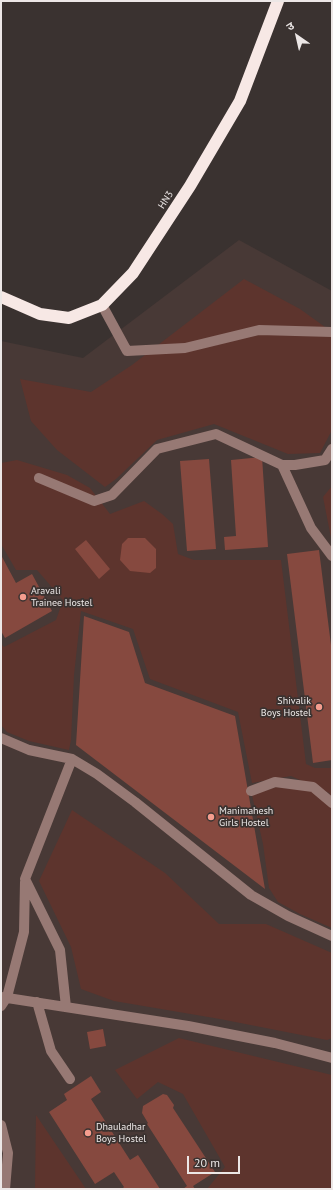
<!DOCTYPE html>
<html>
<head>
<meta charset="utf-8">
<style>
  body { margin:0 }
  #map { position:relative; width:333px; height:1190px; overflow:hidden; background:#3a3230; font-family:"PT Sans","Noto Sans Devanagari",sans-serif }
  canvas { display:block }
  .frame { position:absolute; inset:0; border:2px solid #ece7e6; pointer-events:none }
  .north { position:absolute; left:277px; top:16px; width:40px; height:40px; -webkit-text-stroke:3px #3a3230; paint-order:stroke; rotate:326deg; font-size:11px; font-weight:700; line-height:16px; text-align:center; color:#ece7e6 }
  .north::after { content:''; display:block; margin:auto; width:14px; height:18px; background:#ece7e6; clip-path:polygon(50% 0,100% 100%,50% 72%,0 100%) }
  .scale { position:absolute; left:187px; top:1156px; width:53px; height:18px; box-sizing:border-box; border:2px solid #ece7e6; border-top:0; padding-left:5px; font-size:12px; line-height:14px; white-space:nowrap; color:#ece7e6; -webkit-text-stroke:3px #3a3230; paint-order:stroke }
</style>
</head>
<body>
<div id="map">
<canvas width="333" height="1190"></canvas>
<div class="frame"></div>
<div class="north">उ</div>
<div class="scale">20 m</div>
</div>
<script>
const ctx = document.querySelector('canvas').getContext('2d');
ctx.lineJoin = 'round';
function fill(path, color) { ctx.fillStyle = color; ctx.fill(path, 'evenodd'); }
function strokePath(path, color, width, dash) { ctx.strokeStyle = color; ctx.lineWidth = width; ctx.lineCap = dash ? 'butt' : 'round'; ctx.setLineDash(dash || []); ctx.stroke(path); }
function label(font, color, halo, rows, align = 'center') {
  ctx.font = font + ' "PT Sans",sans-serif'; ctx.lineWidth = 3.5; ctx.setLineDash([]); ctx.textBaseline = 'middle'; ctx.strokeStyle = halo; ctx.fillStyle = color; for (const [text, x, y, turn = 0] of rows) {
    ctx.save(); ctx.translate(x, y); ctx.rotate((+turn || 0) * Math.PI / 180); ctx.textAlign = isNaN(turn) ? turn : align; if (halo) ctx.strokeText(text, 0, 0); ctx.fillText(text, 0, 0); ctx.restore();
  }
}
fill(new Path2D(`
  M239 240 332 291V1189H1V341L83 358Z`), '#483936');
fill(new Path2D(`
  M244 279 300 309 332 332V430L320 453 288 454 214 424 157 440 116 479 105 487 57 450 31 421 20 379 91 392 132 365Z
  M17 460 67 475 90 488 110 514 144 501 162 514 173 524 178 554 194 560H281L306 764 315 768H332V798L329 793 291 776 252 783 238 712 150 679 133 629 81 611 74 675 71 740 69 750 29 741 7 732 1 725V644L4 647 56 620 63 600 37 570H16L1 544V463Z
  M332 486V543L323 497Z
  M276 787 312 791 332 808V928L300 914 278 902 269 888 263 844 252 795Z
  M72 810 165 873 219 924H266L332 953V1038L327 1040 220 1019 114 1001 81 989 71 947 39 881Z
  M179 1038 332 1075V1189H207L225 1167 183 1094 158 1082 137 1099 115 1070Z
  M36 1115 86 1189H35Z`), '#5d342d');
fill(new Path2D(`
  M262 457 268 547 225 550 224 537 236 536 231 460Z
  M209 459 216 549 187 551 180 461Z
  M128 538H145L156 549V568L150 573 130 571 120 560 122 544Z
  M86 540 110 569 99 579 75 549Z
  M319 550 332 653V760L313 763 287 554Z
  M1 555 16 583 32 574 52 611 5 638 1 631Z
  M84 616 129 632 145 683 235 716 265 889 76 745Z
  M103 1029 106 1046 90 1049 87 1032Z
  M91 1076 101 1092 91 1099 130 1160 138 1155 160 1189H122L124 1187 114 1172 95 1184 49 1112 67 1100 64 1094Z
  M163 1094 167 1095 174 1105 173 1108 215 1172 193 1186 195 1189H183L187 1186 147 1124 148 1123 142 1113 143 1106Z`), '#86493f');
strokePath(new Path2D(`
  M102 305 127 351 185 348 259 330 332 332
  M282 465H295L325 460 332 449
  M39 478 94 501 112 495 157 449 216 434 282 465 311 528 332 556
  M1 738 29 750 72 759 97 774 135 802 251 895 288 916 332 936
  M251 791 275 782 313 787 332 803
  M1 997 188 1026 275 1043 332 1058
  M37 1002 51 1051 70 1079
  M1 1006 7 997 24 932 25 882
  M66 1007 60 950 25 879 72 759
  M1 1125 8 1153 5 1189`), '#977974', 10);
strokePath(new Path2D(`
  M1 297 40 314 69 318 102 305 133 273 190 186 240 101 278 1`), '#f7e8e5', 12);
for (const [x, y, r, color] of [
  [23,597,4,"#f59d8e"],
  [319,707,4,"#f59d8e"],
  [211,817,4,"#f59d8e"],
  [88,1133,4,"#f59d8e"]
]) { const dot = new Path2D(); dot.arc(x, y, r, 0, 2 * Math.PI); ctx.fillStyle = color; ctx.fill(dot); strokePath(dot, '#3a3230', 1.5); }
label('10px', '#ece7e6', '#3a3230', [
  ["HN3",166,200,-57]
]);
label('10px', '#ece7e6', '#3a3230', [
  ["Aravali",31,591],
  ["Trainee Hostel",31,603],
  ["Shivalik",311,701,"right"],
  ["Boys Hostel",311,713,"right"],
  ["Manimahesh",219,811],
  ["Girls Hostel",219,823],
  ["Dhauladhar",96,1127],
  ["Boys Hostel",96,1139]
], 'left');
</script>
</body>
</html>
